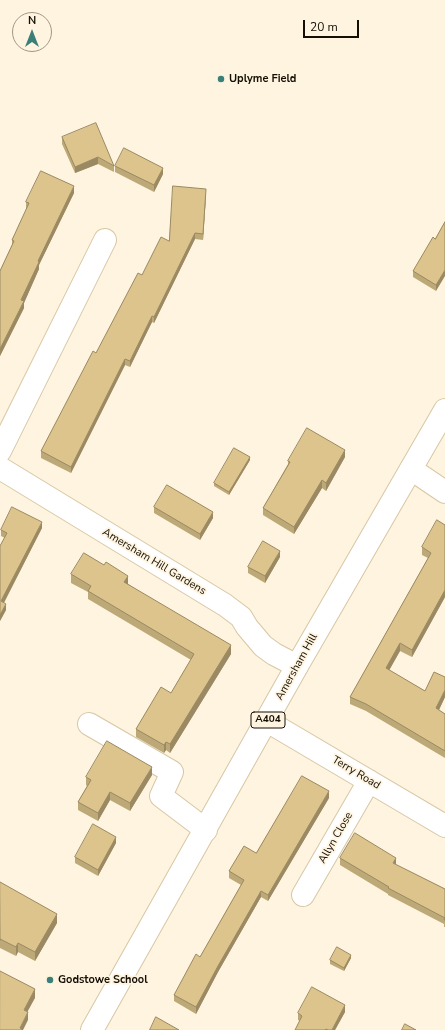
<!DOCTYPE html>
<html>
<head>
<meta charset="utf-8">
<style>
  body { margin:0 }
  #map { position:relative; width:445px; height:1030px; overflow:hidden; background:#fef4df; font-family:"Nunito Sans",sans-serif }
  canvas { display:block }
  .north { position:absolute; left:12px; top:12px; width:40px; height:40px; box-sizing:border-box; background:#fef4df; border:1px solid #a09887; border-radius:50%; rotate:0deg; font-size:11px; font-weight:700; line-height:16px; text-align:center; color:#140e04 }
  .north::after { content:''; display:block; margin:auto; width:14px; height:18px; background:#3a8078; clip-path:polygon(50% 0,100% 100%,50% 72%,0 100%) }
  .scale { position:absolute; left:303px; top:20px; width:56px; height:18px; box-sizing:border-box; border:2px solid #140e04; border-top:0; padding-left:5px; font-size:12px; line-height:14px; white-space:nowrap; color:#140e04; -webkit-text-stroke:3px #fef4df; paint-order:stroke }
</style>
</head>
<body>
<div id="map">
<canvas width="445" height="1030"></canvas>
<div class="north">N</div>
<div class="scale">20 m</div>
</div>
<script>
const ctx = document.querySelector('canvas').getContext('2d');
ctx.lineJoin = 'round';
function strokePath(path, color, width, dash) { ctx.strokeStyle = color; ctx.lineWidth = width; ctx.lineCap = dash ? 'butt' : 'round'; ctx.setLineDash(dash || []); ctx.stroke(path); }
function fill(path, color) { ctx.fillStyle = color; ctx.fill(path, 'evenodd'); }
function label(font, color, halo, rows, align = 'center') {
  ctx.font = font + ' "Nunito Sans",sans-serif'; ctx.lineWidth = 3.5; ctx.setLineDash([]); ctx.textBaseline = 'middle'; ctx.strokeStyle = halo; ctx.fillStyle = color; for (const [text, x, y, turn = 0] of rows) {
    ctx.save(); ctx.translate(x, y); ctx.rotate((+turn || 0) * Math.PI / 180); ctx.textAlign = isNaN(turn) ? turn : align; if (halo) ctx.strokeText(text, 0, 0); ctx.fillText(text, 0, 0); ctx.restore();
  }
}
const minor = new Path2D(`
  M0 451 105 240
  M0 468 225 605 241 617 247 627 263 646 274 654 297 666
  M411 469 445 492
  M267 721 445 826
  M89 724 172 772 161 796 206 830
  M303 895 369 781`);
const major = new Path2D(`
  M92 1030 297 666 445 410`);
strokePath(minor, '#d7c7a5', 24);
strokePath(major, '#d7c7a5', 24);
strokePath(minor, '#fff', 22);
strokePath(major, '#fff', 22);
fill(new Path2D(`
  M62 137 114 166V172L98 164 75 173 62 144Z
  M115 166 163 174 154 192 115 172Z
  M74 193 39 265V269L24 303V308L0 356V271L12 245V240L27 209H26V202Z
  M206 195 203 240 195 239 154 323 152 322 130 367 125 365 71 473 41 458V451L96 353 142 275Z
  M445 222 436 291 413 277V271L435 239Z
  M345 457 326 491 322 488 294 534 263 515V508L288 464V461Z
  M250 460 229 495 214 486V483Z
  M154 507 213 518 200 540 154 513Z
  M445 525V597L412 657 400 651 389 670 425 691 445 677V697L439 710 445 714V758L366 711 350 704V697L428 558 422 555V547Z
  M42 528 4 603 6 610 0 621 5 538 1 536V530Z
  M280 557 265 583 248 573V567Z
  M71 574 128 584 231 654 170 753 166 750 164 753 136 737V729L171 693 191 660 88 599V592L71 583Z
  M152 775 130 811 110 800 98 821 78 810V802L87 786 86 785V777Z
  M329 798 268 901 261 897 218 972 196 1014 174 1001V995L200 957 241 885 229 878V871L256 853Z
  M116 843 98 876 75 863V857Z
  M340 858 396 865 445 889V927H444V924L388 895V894L340 865Z
  M0 882 57 923 35 961 18 952 16 956 0 948Z
  M351 958 344 971 330 964V960Z
  M345 1012 335 1030H295L300 1021 298 1020V1013Z`), '#bda978');
fill(new Path2D(`
  M98 157V164L75 173V167Z
  M163 168V174L154 192V185Z
  M74 186V193L39 265V269L24 303V308L0 356V349L38 261Z
  M206 189V195L203 240V234Z
  M195 233V239L154 323V317Z
  M445 270V276L436 291V285Z
  M152 316V322L130 367V361Z
  M125 359V365L71 473V467Z
  M345 450V457L326 491V483Z
  M250 457V460L229 495V492Z
  M322 480V488L294 534V527Z
  M213 512V518L200 540V534Z
  M42 522V528L1 608V601Z
  M280 551V557L265 583V576Z
  M128 576V584L124 591V582Z
  M445 590V597L412 657V650Z
  M6 604V610L0 621V615Z
  M400 643V651L386 676V668Z
  M231 645V654L170 753V744Z
  M445 690V697L436 716V708Z
  M166 742V750L164 753V745Z
  M152 767V775L130 811V803Z
  M329 791V798L268 901V895Z
  M110 792V800L98 821V813Z
  M116 837V843L98 876V870Z
  M396 858V865L393 863Z
  M261 891V897L218 972 196 1014V1007L218 966Z
  M57 914V923L35 961V952Z
  M18 943V952L16 956V947Z
  M351 955V958L344 971V968Z
  M35 989V998L24 1018V1010Z
  M345 1005V1012L335 1030H332Z
  M28 1012V1020L23 1030H20V1028Z`), '#9a8962');
const building = new Path2D(`
  M96 123 114 166 98 157 75 167 62 137Z
  M124 148 163 168 154 185 115 166Z
  M41 171 74 186 38 261 39 262 21 300 24 301 0 349V271L14 241 12 240 29 203 26 202Z
  M173 186 206 189 203 234 195 233 154 317 152 316 130 361 125 359 71 467 41 451 93 351 96 353 138 273 142 275 161 237 169 241Z
  M445 222V270L436 285 413 271 433 237 435 239Z
  M307 428 345 450 326 483 322 480 294 527 263 508 290 462 288 461Z
  M234 448 250 457 229 492 214 483Z
  M167 485 213 512 200 534 154 507Z
  M12 507 42 522 1 601 6 604 0 615V546L7 533 1 530Z
  M437 520 445 525V590L412 650 400 643 386 668 425 691 434 672 445 677V690L436 708 445 714V751L366 704 350 697 431 553 422 547Z
  M263 541 280 551 265 576 248 567Z
  M84 553 104 565 106 562 128 576 124 582 231 645 170 744 166 742 164 745 136 729 161 687 171 693 194 654 88 591 91 586 71 574Z
  M107 741 152 767 130 803 110 792 98 813 78 802 91 780 86 777Z
  M302 776 329 791 268 895 261 891 218 966 196 1007 174 995 196 954 200 957 244 880 229 871 244 846 256 853Z
  M93 824 116 837 98 870 75 857Z
  M355 833 396 858 393 863 445 889V920H444L445 918 388 888 389 887 340 858Z
  M0 882 57 914 35 952 18 943 16 947 0 939V940Z
  M337 947 351 955 344 968 330 960Z
  M0 971 35 989 24 1010 28 1012 20 1028 22 1029V1030H0Z
  M312 987 345 1005 332 1030H328L326 1029 325 1030H295L302 1016 298 1013Z
  M156 1017 179 1030H150Z
  M405 1024 416 1030H402Z`);
fill(building, '#dcc48c');
strokePath(building, '#9a8962', 1);
for (const [x, y, r, color] of [
  [221,79,4,"#3a8078"],
  [50,980,4,"#3a8078"]
]) { const dot = new Path2D(); dot.arc(x, y, r, 0, 2 * Math.PI); ctx.fillStyle = color; ctx.fill(dot); strokePath(dot, '#fef4df', 1.5); }
for (const [x, y, w] of [
  [268,720,34]
]) { const box = new Path2D(); box.roundRect(x - w / 2, y - 8, w, 16, 3); ctx.fillStyle = '#fef4df'; ctx.fill(box); strokePath(box, '#140e04', 1); }
label('bold 10px', '#140e04', null, [
  ["A404",268,720]
]);
label('bold 11px', '#140e04', '#fef4df', [
  ["Uplyme Field",229,79],
  ["Godstowe School",58,980]
], 'left');
label('11px', '#140e04', '#fef4df', [
  ["Amersham Hill Gardens",154,562,31],
  ["Amersham Hill",297,667,-61],
  ["Terry Road",356,773,31],
  ["Allyn Close",336,838,-60]
]);
</script>
</body>
</html>
